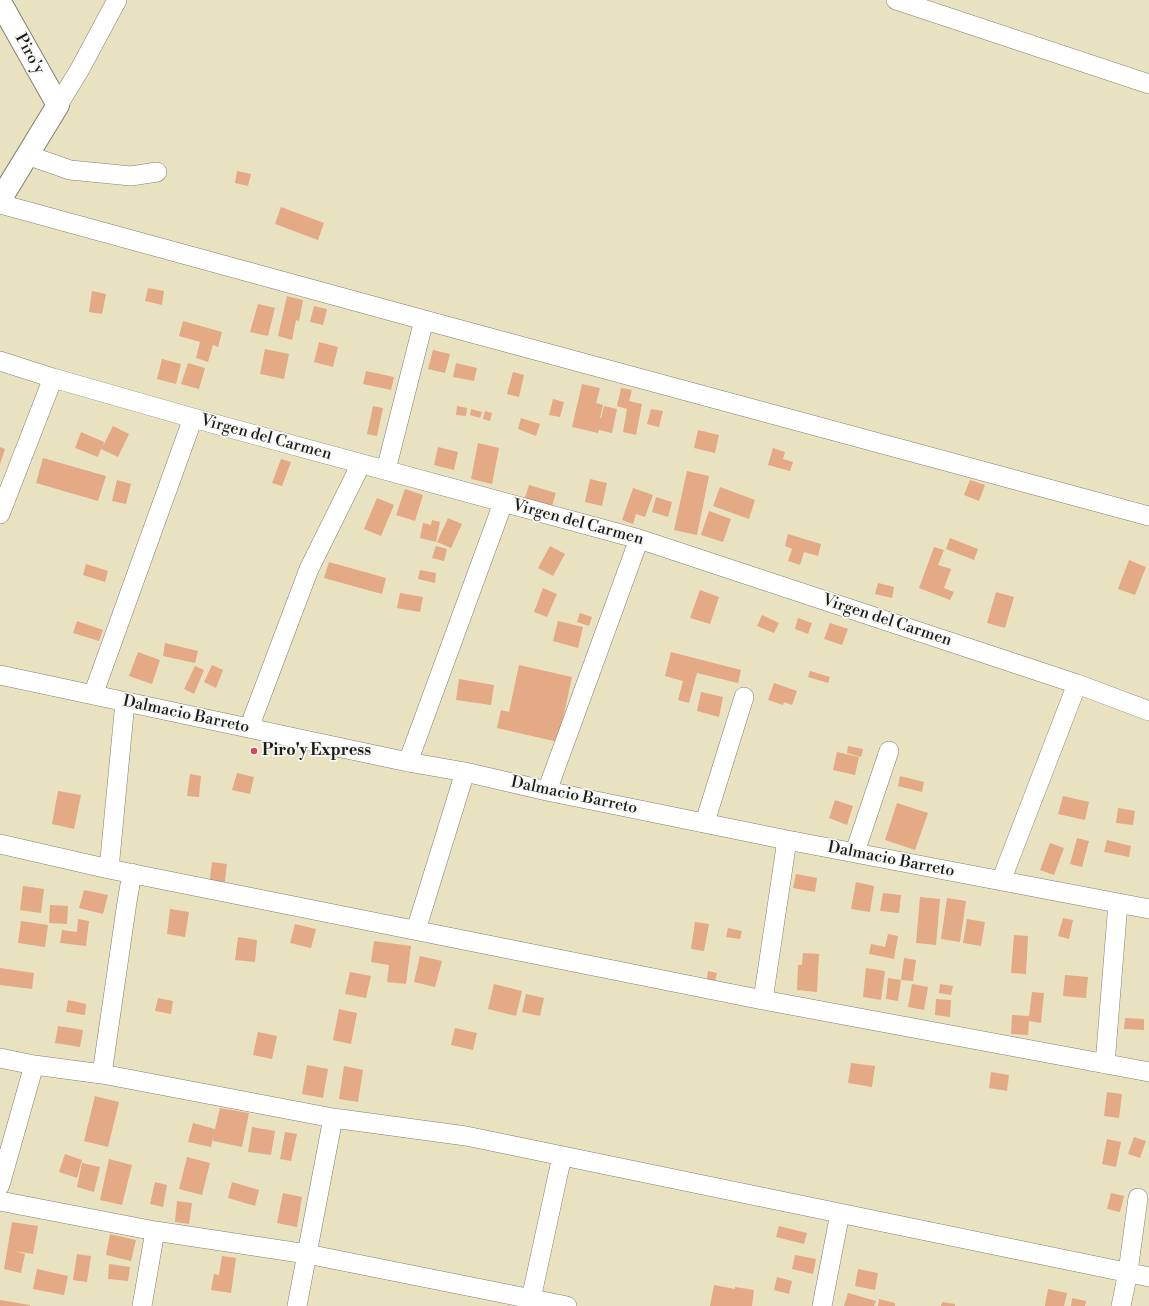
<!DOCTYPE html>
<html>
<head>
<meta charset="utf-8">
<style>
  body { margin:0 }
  canvas { display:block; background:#e9e2c1 }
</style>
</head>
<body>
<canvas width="1149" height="1306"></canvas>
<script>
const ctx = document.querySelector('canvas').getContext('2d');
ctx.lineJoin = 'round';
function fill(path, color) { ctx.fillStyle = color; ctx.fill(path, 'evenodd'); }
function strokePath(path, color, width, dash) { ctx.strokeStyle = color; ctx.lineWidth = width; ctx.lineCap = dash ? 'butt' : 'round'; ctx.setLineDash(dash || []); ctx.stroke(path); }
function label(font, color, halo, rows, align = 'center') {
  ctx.font = font + ' "Libre Bodoni",serif'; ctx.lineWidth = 3.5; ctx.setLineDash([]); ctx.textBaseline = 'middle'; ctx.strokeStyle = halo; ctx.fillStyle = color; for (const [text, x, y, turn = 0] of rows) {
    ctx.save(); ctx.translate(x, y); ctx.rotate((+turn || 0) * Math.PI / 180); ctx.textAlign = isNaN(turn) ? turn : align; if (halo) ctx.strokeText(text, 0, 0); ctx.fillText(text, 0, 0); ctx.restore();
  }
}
fill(new Path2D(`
  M237 171 251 174 248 186 235 183Z
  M281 207 324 223 318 240 275 224Z
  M148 288 164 291 162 305 145 301Z
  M92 291 106 294 102 314 89 312Z
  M287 296 303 300 299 321 296 320 292 340 278 336Z
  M258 304 275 308 268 336 250 332Z
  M314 306 327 309 323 325 310 322Z
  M183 321 222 332 218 347 213 345 208 362 196 358 200 342 179 336Z
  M319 342 338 347 333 367 314 362Z
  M265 349 289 354 284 379 260 374Z
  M433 350 450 354 445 373 428 369Z
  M162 359 181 364 176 384 157 379Z
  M188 363 205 368 199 389 181 384Z
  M456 363 477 368 474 381 453 377Z
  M366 371 394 377 391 390 363 384Z
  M513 372 524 375 519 397 507 394Z
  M582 384 600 388 596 403 603 405 600 418H601L604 406 617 409 612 433 599 430 598 433 572 427Z
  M621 388 632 390 629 401 642 404 636 435 623 432 627 409 617 406Z
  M553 399 564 402 560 417 549 415Z
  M373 406 383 408 377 436 367 434Z
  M457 406 467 408 466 416 456 415Z
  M471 409 482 412 480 418 470 415Z
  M651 409 663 411 659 427 647 424Z
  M485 411 492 413 490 421 483 419Z
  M521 418 540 424 536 436 518 429Z
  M113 426 129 434 118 457 101 449 98 457 75 448 81 432 104 442 103 446Z
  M698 430 719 435 715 453 694 448Z
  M478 443 499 448 492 484 471 479Z
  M0 447 5 449 0 464Z
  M438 447 458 452 454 470 434 465Z
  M773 448 785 452 783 459 793 462 790 471 768 465Z
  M43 458 106 476 98 501 36 483Z
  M281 459 291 462 282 486 272 483Z
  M687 471 709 476 697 535 674 530Z
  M590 479 607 483 602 506 585 502Z
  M117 480 131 484 126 504 112 501Z
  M970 480 985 485 979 501 964 495Z
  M529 485 556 493 550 512 523 504Z
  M720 487 755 500 749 519 713 506Z
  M633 488 653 495 645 517 636 514 633 524 622 520Z
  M405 489 423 495 415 521 396 515Z
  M656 497 672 502 668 517 652 512Z
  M377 498 394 505 381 536 364 529Z
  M709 511 731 519 723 542 701 535Z
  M448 518 462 524 451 548 437 542Z
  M432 520 440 522 436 542 420 538 423 523 431 525Z
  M788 534 821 544 818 556 804 552 800 565 788 561 792 549 785 546Z
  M950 538 978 549 974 560 946 549Z
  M436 546 447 549 444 561 432 558Z
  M550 546 565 554 553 576 538 568Z
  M934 547 944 550 938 565 951 569 944 588 954 592 950 600 919 588Z
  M1129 560 1146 567 1135 595 1118 589Z
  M329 562 386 578 382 594 324 578Z
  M86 564 108 571 105 582 83 575Z
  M420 570 436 573 435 583 418 579Z
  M878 583 894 587 892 598 875 594Z
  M543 588 557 594 547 617 534 612Z
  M700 590 719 597 710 624 690 618Z
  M996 592 1014 597 1005 628 987 623Z
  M400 593 423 597 420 612 397 608Z
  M580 613 592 617 589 626 577 622Z
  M762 615 779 623 774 633 757 626Z
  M798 618 812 623 808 634 795 629Z
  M77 621 103 630 99 641 73 633Z
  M558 621 583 627 578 648 553 641Z
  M830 623 848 629 842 645 824 639Z
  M165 643 198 651 195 663 163 656Z
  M138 652 160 660 152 684 129 676Z
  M671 652 741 670 738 683 697 673 689 703 678 700 683 681 665 676Z
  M212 665 223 670 216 688 204 682Z
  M519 665 572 677 558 742 497 728 501 710 509 712Z
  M195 666 204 670 194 694 184 689Z
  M810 671 830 677 828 683 808 677Z
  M459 679 494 685 491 705 456 700Z
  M774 683 797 691 792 705 784 702 783 705 768 700Z
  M701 692 723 697 719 717 697 711Z
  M848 746 863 749 861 757 847 753Z
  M837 752 859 757 855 775 833 770Z
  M237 773 254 777 250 794 232 790Z
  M190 774 201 776 199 797 187 796Z
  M900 776 924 782 922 792 898 786Z
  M58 791 81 795 74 829 52 824Z
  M1063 796 1089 802 1085 820 1058 814Z
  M835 800 853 806 847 825 829 818Z
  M897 803 928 813 915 850 885 840Z
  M1118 808 1135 811 1133 825 1116 823Z
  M1077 838 1089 841 1082 867 1070 864Z
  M1107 840 1131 846 1129 857 1104 852Z
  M1050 843 1064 848 1054 875 1040 870Z
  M212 862 227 864 224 889 209 886Z
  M796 874 817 878 815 892 793 888Z
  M856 882 874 886 870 912 851 909Z
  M23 886 44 889 41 913 20 910Z
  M84 890 108 895 103 914 79 908Z
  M883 893 901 895 899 913 880 911Z
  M920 897 940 899 936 945 916 943Z
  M947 898 966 901 960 942 941 939Z
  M50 905 68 906 67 924 49 923Z
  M170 909 189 912 185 937 167 934Z
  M1063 918 1073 920 1069 939 1058 936Z
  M78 919 89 921 86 946 60 943 62 930 77 932Z
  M967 919 985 922 981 946 963 943Z
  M21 921 48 925 45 947 18 943Z
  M695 922 709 924 704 951 691 949Z
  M295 924 316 929 311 948 290 943Z
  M728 928 742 931 740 939 726 937Z
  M888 934 898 936 894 959 869 954 871 944 885 947Z
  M1014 935 1028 936 1026 974 1011 973Z
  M238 937 257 940 255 962 235 960Z
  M374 941 411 946 406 984 387 982 389 965 371 962Z
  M803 953 819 954 817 992 797 990 798 965H802Z
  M420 956 442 961 435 987 414 982Z
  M904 958 916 960 913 981 901 980Z
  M0 968 34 973 32 989 0 985Z
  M866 968 885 971 881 1000 863 997Z
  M708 971 717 973 715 981 707 979Z
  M350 972 371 976 366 998 345 994Z
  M1065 975 1088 977 1086 998 1063 996Z
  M888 978 901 980 898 1001 886 999Z
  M494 984 522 991 516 1016 488 1009Z
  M912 984 928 987 924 1010 908 1007Z
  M940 984 953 986 951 995 939 993Z
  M1032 992 1044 993 1041 1023 1029 1021 1028 1035 1011 1034 1012 1015 1029 1016Z
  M526 994 544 998 540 1016 522 1012Z
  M158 998 173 1001 171 1014 155 1011Z
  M936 999 951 1000 950 1017 935 1015Z
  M68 1000 86 1004 85 1015 66 1012Z
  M339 1009 357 1013 351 1044 333 1040Z
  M1125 1018 1144 1019V1030L1124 1029Z
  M58 1026 83 1030 80 1047 55 1043Z
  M455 1028 477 1033 473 1050 451 1045Z
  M258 1032 277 1036 272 1059 253 1055Z
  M851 1063 875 1066 872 1087 848 1083Z
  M307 1065 328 1069 323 1098 302 1094Z
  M344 1066 363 1070 358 1102 339 1099Z
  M991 1072 1009 1075 1007 1091 989 1088Z
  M1107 1092 1122 1094 1119 1118 1104 1116Z
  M95 1096 119 1102 108 1147 84 1141Z
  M220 1108 249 1113 242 1147 213 1141 214 1134 211 1147 188 1142 193 1123 215 1129Z
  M252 1127 275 1131 271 1155 248 1152Z
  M285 1132 297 1134 291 1161 280 1159Z
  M1134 1137 1146 1141 1140 1158 1128 1154Z
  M1107 1139 1121 1142 1116 1167 1102 1164Z
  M65 1154 82 1160 77 1178 59 1172Z
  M187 1157 210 1163 202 1195 179 1189Z
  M109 1159 132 1165 122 1205 100 1200Z
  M82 1163 100 1167 94 1192 77 1187Z
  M155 1182 167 1185 163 1207 150 1204Z
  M232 1182 259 1190 255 1206 228 1198Z
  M283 1193 302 1197 297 1227 277 1223Z
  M1111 1193 1124 1196 1120 1212 1107 1209Z
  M177 1201 192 1203 189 1224 175 1222Z
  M12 1222 38 1226 33 1254 14 1251 25 1254 21 1273 4 1269Z
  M779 1226 807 1233 804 1244 776 1237Z
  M110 1234 136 1240 131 1261 106 1255Z
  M77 1254 91 1256 87 1282 73 1280Z
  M795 1255 816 1259 813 1274 792 1269Z
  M222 1256 236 1258 231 1293 211 1290 214 1274 219 1275Z
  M109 1264 130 1267 128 1281 108 1279Z
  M37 1269 68 1276 64 1295 33 1289Z
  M858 1269 878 1273 875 1290 855 1286Z
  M777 1277 792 1281 789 1294 774 1290Z
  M714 1285 735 1289V1287L754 1290 752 1306H710Z
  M1048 1289 1067 1293 1064 1306H1045Z
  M848 1293 876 1301 874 1306H844Z
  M1072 1298 1086 1301 1085 1306H1071Z
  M879 1299 895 1303V1306H878Z
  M0 1300 30 1305V1306H0Z
  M942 1302 955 1304V1306H941Z`), '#e4a985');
const minor = new Path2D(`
  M896 0 1149 84
  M58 105 80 69 117 0
  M27 155 70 170 131 176 157 172
  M0 204 424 320 1149 516
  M0 361 53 378 193 418 639 539 1077 684 1149 711
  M386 470 424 320
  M0 514 53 378
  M0 675 408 762 465 772 547 791 787 840 1149 909
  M93 695 193 418
  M249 728 309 569 361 464
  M408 762 503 503
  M547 791 639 539
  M705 822 744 697
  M0 844 109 869 763 1000 1149 1072
  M855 852 889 751
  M109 869 125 702
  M1001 881 1077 684
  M416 930 465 772
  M763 1000 787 840
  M0 1058 34 1065 102 1074 333 1118 466 1136 1149 1277
  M1105 1064 1118 903
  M102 1074 127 902 132 873
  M0 1185 34 1065
  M0 1201 155 1231 307 1254 567 1306
  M531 1299 562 1156
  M142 1306 155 1231
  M297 1306 333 1118
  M822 1306 840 1213
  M1121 1306 1128 1272 1138 1198`);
const major = new Path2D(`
  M0 2 58 105 0 200`);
strokePath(minor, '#827f6e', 20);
strokePath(major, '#827f6e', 24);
strokePath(minor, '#fff', 19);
strokePath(major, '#fff', 22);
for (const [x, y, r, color] of [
  [254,751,4,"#d1495b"]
]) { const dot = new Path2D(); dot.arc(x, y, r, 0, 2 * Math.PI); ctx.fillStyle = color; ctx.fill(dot); strokePath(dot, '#f6f6f2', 1.5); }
label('16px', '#1c1c1c', '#f6f6f2', [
  ["Piro'y",29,54,61],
  ["Virgen del Carmen",266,438,15],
  ["Virgen del Carmen",578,523,15],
  ["Virgen del Carmen",887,621,18],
  ["Dalmacio Barreto",186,715,12],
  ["Dalmacio Barreto",574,796,12],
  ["Dalmacio Barreto",891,860,11]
]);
label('bold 16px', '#1c1c1c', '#f6f6f2', [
  ["Piro'y Express",262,751]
], 'left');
</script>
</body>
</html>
